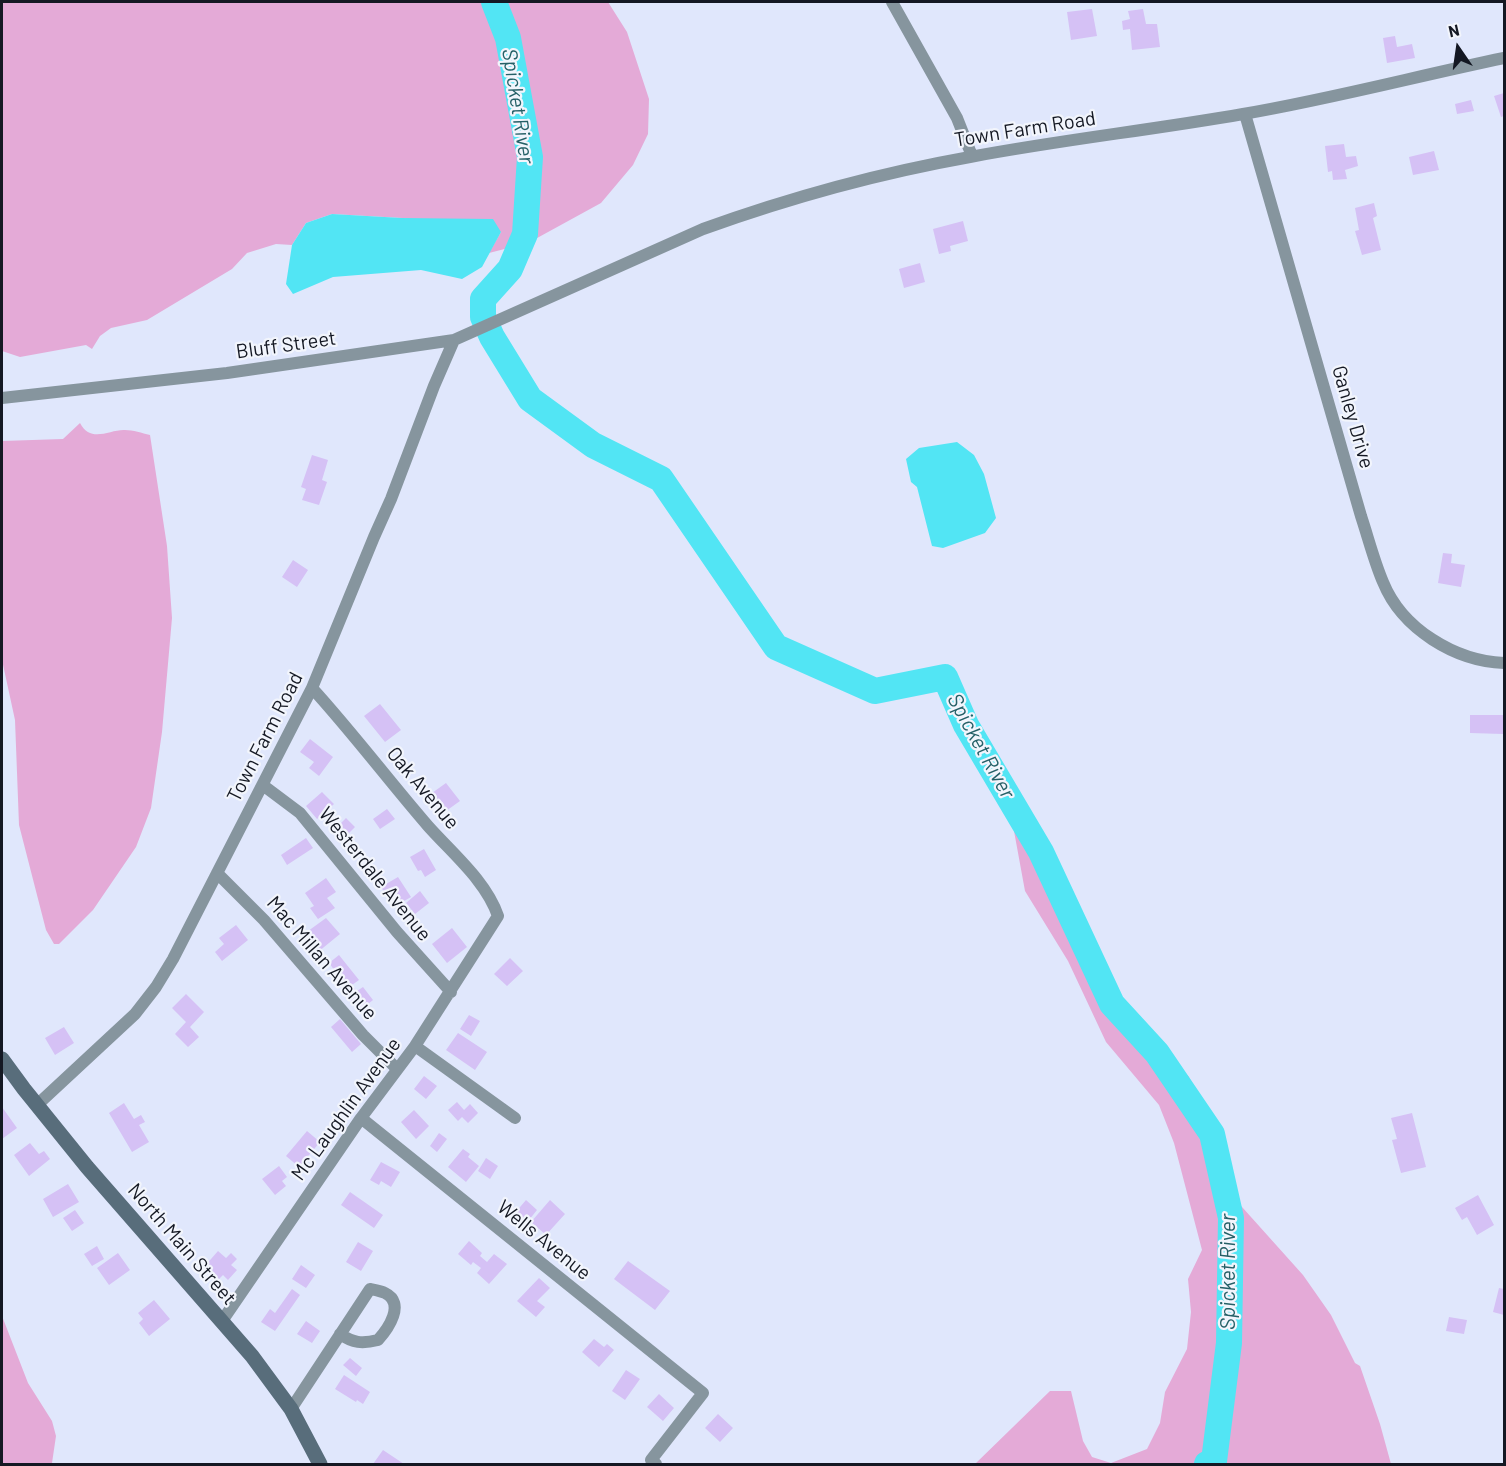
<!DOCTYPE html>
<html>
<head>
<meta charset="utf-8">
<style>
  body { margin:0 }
  #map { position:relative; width:1506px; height:1466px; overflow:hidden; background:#e0e7fc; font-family:Barlow,sans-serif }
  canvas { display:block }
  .frame { position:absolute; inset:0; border:3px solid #141823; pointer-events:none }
  .north { position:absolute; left:1428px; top:18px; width:60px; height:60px; -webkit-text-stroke:4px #f2f5fc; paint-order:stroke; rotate:347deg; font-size:16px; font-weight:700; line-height:24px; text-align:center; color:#141823 }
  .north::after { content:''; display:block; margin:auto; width:21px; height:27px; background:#141823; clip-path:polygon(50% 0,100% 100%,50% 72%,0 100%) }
</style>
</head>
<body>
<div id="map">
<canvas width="1506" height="1466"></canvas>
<div class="frame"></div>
<div class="north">N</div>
</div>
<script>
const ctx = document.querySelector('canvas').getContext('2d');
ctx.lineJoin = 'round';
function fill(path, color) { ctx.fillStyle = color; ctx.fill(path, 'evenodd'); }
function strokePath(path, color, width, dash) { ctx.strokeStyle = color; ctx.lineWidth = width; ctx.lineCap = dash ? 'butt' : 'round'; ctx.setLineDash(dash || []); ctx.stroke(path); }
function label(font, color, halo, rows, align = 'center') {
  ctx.font = font + ' Barlow,sans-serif'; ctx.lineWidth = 4.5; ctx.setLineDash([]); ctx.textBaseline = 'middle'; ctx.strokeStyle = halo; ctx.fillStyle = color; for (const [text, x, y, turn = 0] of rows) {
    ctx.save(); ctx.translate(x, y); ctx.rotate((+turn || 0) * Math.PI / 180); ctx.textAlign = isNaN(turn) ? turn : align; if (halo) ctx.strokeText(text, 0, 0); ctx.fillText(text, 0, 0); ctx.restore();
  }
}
fill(new Path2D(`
  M2 2H608L627 32 649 99 648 134 633 165 601 203 528 243 489 253 501 232 402 218 332 214 306 223 292 245 276 244 247 253 232 269 147 320 111 328 100 336 92 349 86 345 20 357 2 351Z
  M80 423C91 444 110 429 125 430 133 430 142 433 150 435L167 546 172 618 162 732 151 808 136 847 93 910 59 944H54L46 930 19 825 15 720 2 660V441L63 439Z
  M1014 831 1027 836 1056 906 1091 963 1189 1077 1199 1097 1213 1165 1225 1188 1303 1275 1331 1315 1355 1363 1360 1366 1380 1424 1391 1464H975L1050 1391H1071L1083 1441 1092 1457 1111 1463 1147 1449 1160 1423 1165 1392 1187 1349 1191 1312 1188 1279 1202 1250 1174 1143 1159 1105 1106 1042 1068 961 1025 891Z
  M2 1316 28 1383 52 1421 56 1436 52 1463 48 1464H2Z`), '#e4aad7');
fill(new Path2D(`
  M332 214 402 218 493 219 501 232 482 267 462 279 421 270 333 277 293 294 286 284 292 245 306 223Z
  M957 442 974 455 984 474 996 518 985 533 943 548 932 546 917 487 911 482 906 459 919 448Z`), '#52e5f4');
strokePath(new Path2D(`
  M494 2 508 38 530 157 525 234 510 269 483 299V317L492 337 530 399 593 445 661 479 776 647 875 691 945 677 966 725 1041 852 1112 1004 1157 1053 1212 1134 1231 1218 1229 1343 1214 1461 1207 1464`), '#52e5f4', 26);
fill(new Path2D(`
  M1092 9 1097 36 1071 40 1067 12Z
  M1143 9 1146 24H1157L1160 47 1132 50 1130 29 1123 30 1122 21 1130 19 1128 11Z
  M1395 36 1397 47 1412 44 1415 58 1387 63 1383 38Z
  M1504 93V116L1501 117 1494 96Z
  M1471 100 1474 111 1457 114 1455 104Z
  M1344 144 1346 157 1356 156 1358 166 1345 170 1347 179 1333 180 1332 171 1328 172 1325 146Z
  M1434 151 1439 170 1413 175 1409 157Z
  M1374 203 1377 216 1373 218 1381 250 1362 255 1355 231 1359 230 1355 208Z
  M963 221 968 241 950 246 951 251 939 254 933 229Z
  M920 263 925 282 904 288 899 269Z
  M312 455 328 460 322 480 327 482 319 505 302 500 306 489 301 487Z
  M1443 553 1452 554 1451 563 1465 565 1461 587 1438 583Z
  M293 560 308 570 297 587 282 577Z
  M380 704 401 730 385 742 364 716Z
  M1470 715H1504L1503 734 1470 733Z
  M310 739 333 757 319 776 309 768 314 762 300 752Z
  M446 783 460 801 446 811 432 793Z
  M322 792 334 804 317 819 306 806Z
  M387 809 395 819 380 829 373 819Z
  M346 818 355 827 346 836 337 827Z
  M306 838 313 848 287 865 281 855Z
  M424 849 436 870 425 877 421 870 418 871 410 857Z
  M398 877 411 897 394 907 381 887Z
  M326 878 336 892 327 898 335 908 318 919 310 908 314 906 305 893Z
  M420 891 429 903 415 914 406 903Z
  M326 918 340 934 318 952 304 934Z
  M236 925 248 940 222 961 215 952 224 944 219 938Z
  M452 928 467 947 447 963 432 944Z
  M339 955 359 980 352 985 357 991 363 987 373 1000 359 1011 334 979 338 975 329 963Z
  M510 958 523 971 507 986 494 974Z
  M186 994 204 1012 190 1027 199 1037 188 1047 175 1034 186 1022 172 1008Z
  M469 1015 480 1021 471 1036 460 1029Z
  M340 1019 361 1044 352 1052 331 1027Z
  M64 1027 74 1043 55 1055 45 1038Z
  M458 1033 487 1052 475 1070 446 1050Z
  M424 1076 437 1086 426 1099 414 1089Z
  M457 1102 464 1110 470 1104 478 1113 468 1123 462 1117 458 1121 448 1110Z
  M124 1103 134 1119 141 1115 145 1122 139 1125 149 1142 132 1152 109 1113Z
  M2 1107 17 1128 2 1139Z
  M414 1110 429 1126 416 1139 401 1122Z
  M1412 1113 1426 1167 1401 1173 1392 1140 1397 1139 1391 1118Z
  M307 1131 320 1142 299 1167 286 1156Z
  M439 1133 447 1139 437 1152 430 1146Z
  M30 1143 39 1154 44 1151 50 1159 29 1176 14 1155Z
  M463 1149 470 1154 468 1157 479 1166 466 1182 448 1167Z
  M486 1158 498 1166 490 1179 478 1171Z
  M381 1162 400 1172 391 1187 381 1181 379 1185 370 1180Z
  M279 1166 287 1177 282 1181 286 1186 275 1195 262 1179Z
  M68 1184 79 1202 53 1217 43 1199Z
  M350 1192 383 1215 374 1228 341 1205Z
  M1478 1195 1494 1225 1477 1235 1467 1217 1462 1220 1455 1208Z
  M526 1200 537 1210 521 1230 509 1220Z
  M550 1200 565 1214 546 1235 531 1222Z
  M75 1210 84 1223 72 1231 63 1218Z
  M469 1241 482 1253 480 1256 487 1262 494 1254 507 1264 489 1284 477 1273 481 1268 473 1262 471 1265 458 1254Z
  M358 1242 373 1251 361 1271 346 1262Z
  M97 1246 104 1259 92 1266 84 1254Z
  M218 1251 226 1258 231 1253 237 1259 231 1265 237 1270 228 1280 223 1275 219 1279 204 1267Z
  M118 1253 130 1270 109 1285 97 1268Z
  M628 1261 670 1291 655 1310 614 1279Z
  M301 1265 315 1275 306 1288 292 1279Z
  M539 1278 550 1288 537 1301 545 1307 536 1317 517 1301Z
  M1499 1288 1504 1289V1315L1493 1312Z
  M292 1289 300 1295 275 1331 261 1322 270 1309 275 1313Z
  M154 1300 170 1319 149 1336 139 1323 143 1319 138 1313Z
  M1449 1317 1467 1320 1464 1334 1446 1331Z
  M306 1321 320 1331 312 1343 297 1334Z
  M594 1339 604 1347 607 1344 614 1350 599 1367 582 1352Z
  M350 1358 362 1368 356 1376 343 1365Z
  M626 1370 640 1379 625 1400 612 1391Z
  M344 1375 370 1392 363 1404 357 1400 356 1402 335 1389Z
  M659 1394 674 1408 663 1421 647 1407Z
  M718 1414 733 1428 720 1442 705 1428Z
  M383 1450 404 1464H373Z`), '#d5c1f5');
strokePath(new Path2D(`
  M892 2 957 118 972 156
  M1245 114 1361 516C1368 537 1374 561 1383 582 1402 629 1455 661 1504 663
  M2 398 227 373 454 340 703 229C789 198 880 173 970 157 1060 140 1152 130 1243 114 1331 99 1417 76 1504 58
  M264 786 300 813 397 932 451 992
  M217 873 264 920 363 1035 397 1069
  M415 1046 515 1118
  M37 1105 135 1014 156 987 173 959 312 688 374 537 391 499 434 386 454 340
  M361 1118 703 1393 651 1460 656 1464
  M222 1321 361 1118 415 1046 498 916C486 881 453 854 428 826 389 781 353 733 312 688
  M291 1409 370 1289C375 1290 381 1291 385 1293 406 1303 388 1329 378 1340 362 1344 353 1343 340 1334`), '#86959e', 12);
strokePath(new Path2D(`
  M2 1059 24 1089 87 1167 252 1356 291 1409 320 1464`), '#586d7b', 15);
label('20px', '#141823', '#f2f5fc', [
  ["Town Farm Road",1025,129,-9],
  ["Bluff Street",286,345,-8],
  ["Ganley Drive",1353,417,74],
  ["Town Farm Road",265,737,-63],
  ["Oak Avenue",423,788,50],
  ["Westerdale Avenue",375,874,51],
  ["Mac Millan Avenue",322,958,49],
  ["Mc Laughlin Avenue",346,1109,-54],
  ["Wells Avenue",544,1240,39],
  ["North Main Street",182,1244,49]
]);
label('italic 21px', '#256067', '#f2f5fc', [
  ["Spicket River",518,106,81],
  ["Spicket River",981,746,61],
  ["Spicket River",1228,1272,-90]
]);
</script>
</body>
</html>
